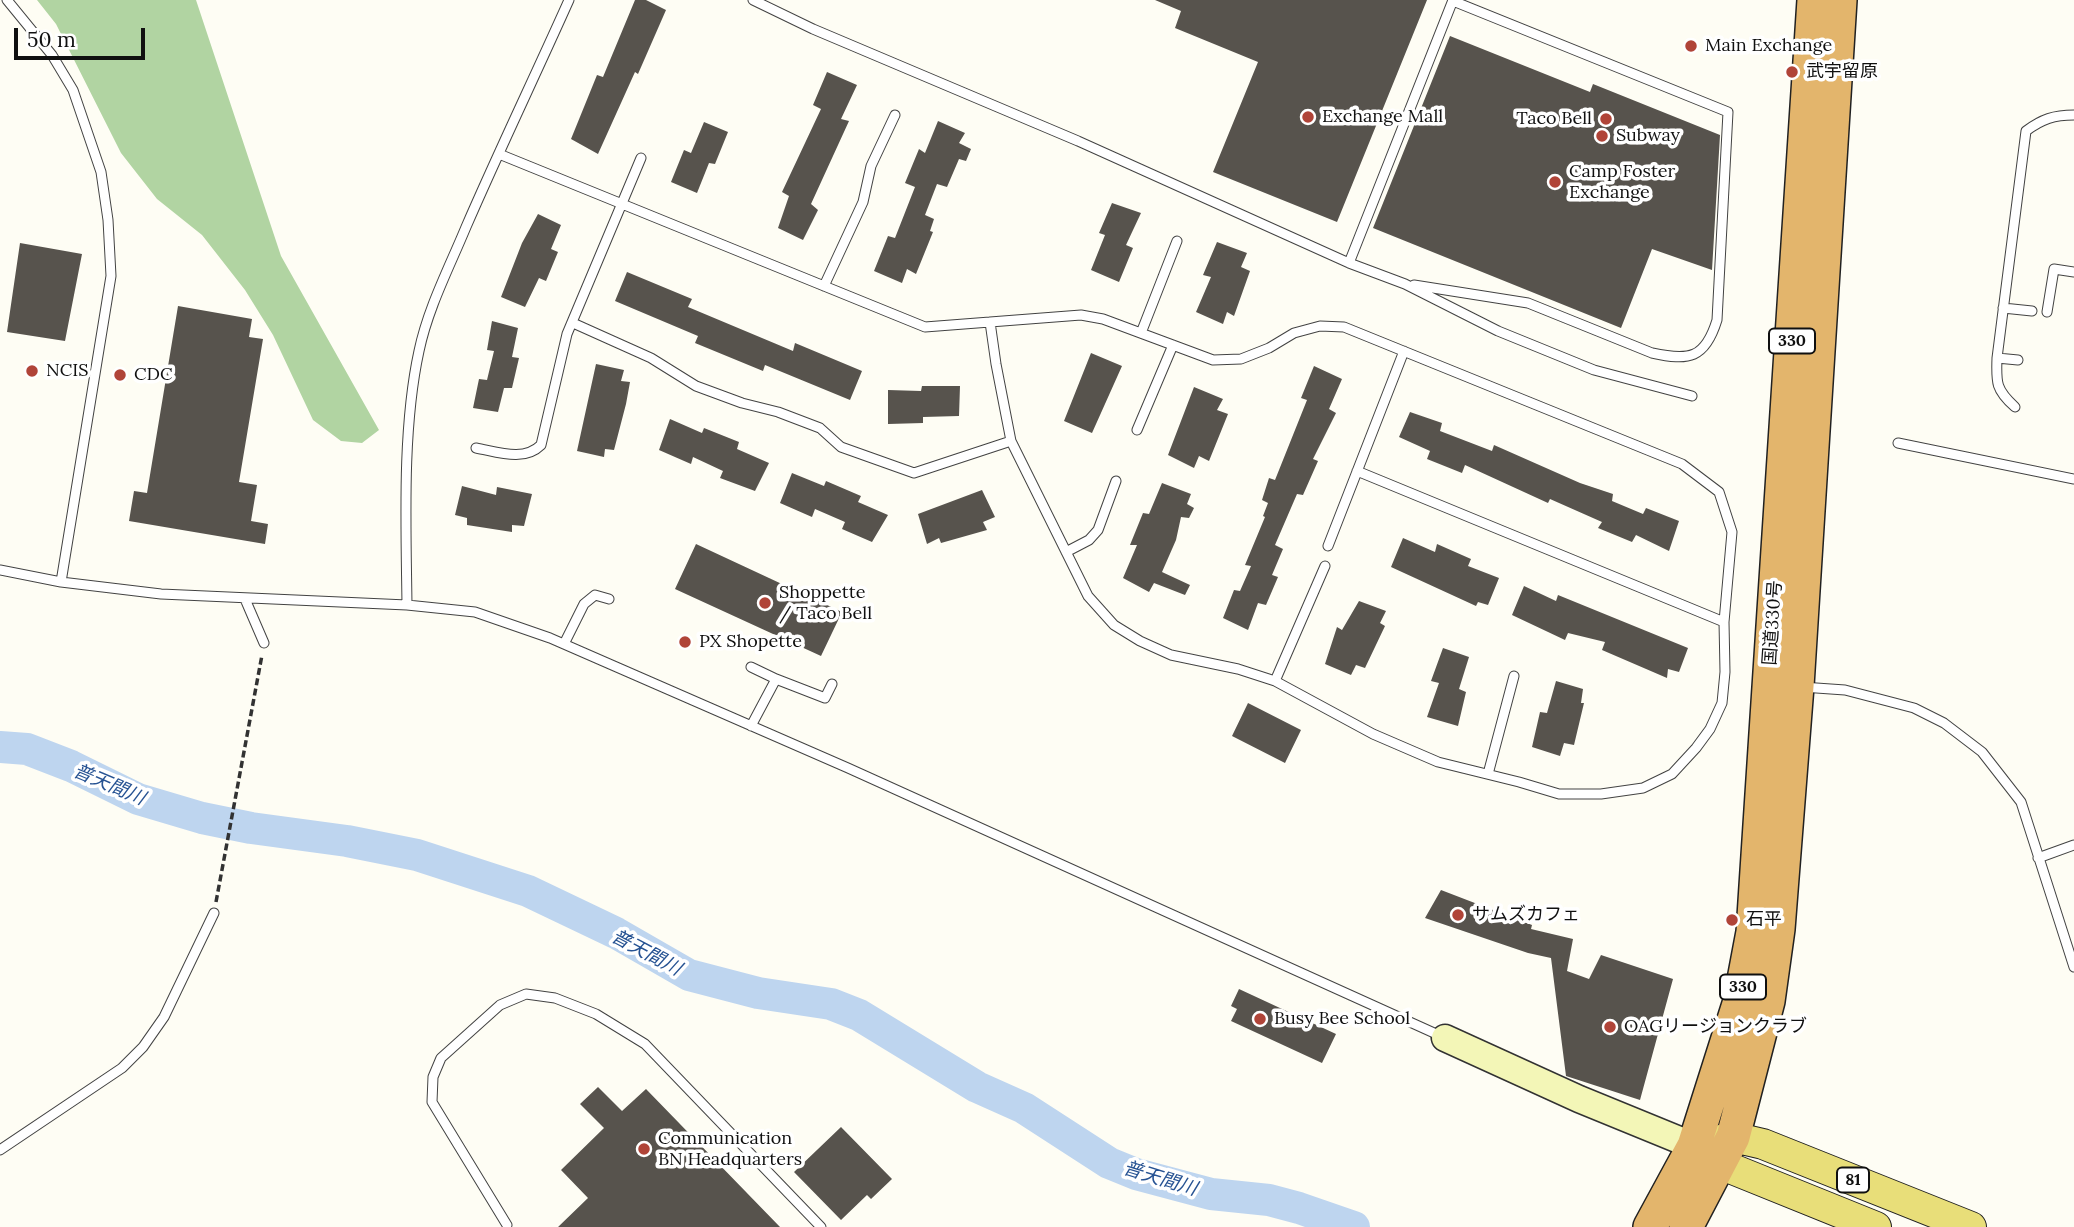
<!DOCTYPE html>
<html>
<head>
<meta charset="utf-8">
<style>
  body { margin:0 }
  #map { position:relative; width:2074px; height:1227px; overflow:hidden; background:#fefdf4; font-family:Lora,serif }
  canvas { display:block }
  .scale { position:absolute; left:14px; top:28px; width:131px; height:32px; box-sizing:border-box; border:4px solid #101010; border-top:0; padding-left:9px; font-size:21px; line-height:24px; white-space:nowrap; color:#101010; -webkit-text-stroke:5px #fff; paint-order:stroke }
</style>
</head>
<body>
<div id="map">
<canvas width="2074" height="1227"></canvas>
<div class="scale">50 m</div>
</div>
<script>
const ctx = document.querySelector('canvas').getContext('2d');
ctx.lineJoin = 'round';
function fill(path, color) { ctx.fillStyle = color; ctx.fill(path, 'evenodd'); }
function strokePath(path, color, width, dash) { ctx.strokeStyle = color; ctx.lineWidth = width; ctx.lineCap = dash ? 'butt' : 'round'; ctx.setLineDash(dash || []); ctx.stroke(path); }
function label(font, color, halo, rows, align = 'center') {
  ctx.font = font + ' Lora,"Noto Sans JP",serif'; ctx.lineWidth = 7; ctx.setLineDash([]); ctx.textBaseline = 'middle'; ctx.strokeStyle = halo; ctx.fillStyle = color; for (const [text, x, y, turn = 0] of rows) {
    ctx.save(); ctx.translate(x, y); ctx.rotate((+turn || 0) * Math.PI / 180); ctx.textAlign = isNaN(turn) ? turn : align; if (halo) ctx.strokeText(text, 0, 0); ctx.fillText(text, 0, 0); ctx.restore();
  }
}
fill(new Path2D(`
  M37 0H196L281 256 379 430 362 443 341 441 313 420 273 335 245 290 202 235 157 199 121 153 56 24Z`), '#b1d4a2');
strokePath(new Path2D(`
  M0 747 27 749 71 766 138 799 202 818 251 828 347 841 417 855 528 891 616 933 689 975 758 993 831 1004 859 1015 977 1087 1024 1108 1109 1163 1136 1174 1211 1194 1269 1200 1299 1208 1354 1227`), '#bed5ef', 32);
fill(new Path2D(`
  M635 0H646L666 10 638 74 635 72 598 154 571 139 597 75 603 77Z
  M1155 0H1427L1337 222 1213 172 1258 62 1175 28 1181 11Z
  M1450 36 1590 92 1593 84 1720 135 1712 270 1652 249 1621 328 1373 228Z
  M827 72 857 85 841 119 849 121 811 204 818 210 803 240 778 228 789 196 782 192 821 109 813 105Z
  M938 121 965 133 959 143 971 149 966 161 959 159 947 187 937 184 925 215 934 219 930 231 933 232 916 274 907 269 902 283 874 271 888 236 895 238 915 187 905 183 919 149 925 153Z
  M704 122 728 132 715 164 709 163 697 193 671 182 684 150 691 153Z
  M1112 203 1141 213 1126 245 1133 248 1119 282 1091 270 1105 235 1099 233Z
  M538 214 561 225 551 249 558 252 546 281 539 278 525 307 501 297 522 243Z
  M1217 242 1247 253 1241 267 1250 271 1234 316 1227 312 1223 324 1196 312 1211 277 1203 275Z
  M20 243 82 254 65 341 7 332Z
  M627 272 692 299 688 307 793 351 795 343 862 371 850 400 765 365 763 371 695 343 698 336 615 301Z
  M178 306 252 319 249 337 263 339 239 482 257 485 251 521 268 524 265 544 129 521 134 491 147 493Z
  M492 321 518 328 512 357 519 358 512 388H504L498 412 473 408 479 379 487 380 494 351 487 350Z
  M1091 353 1122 366 1092 433 1064 421Z
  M596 364 624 370 621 381 630 382 626 404 614 450 605 449 604 457 577 451Z
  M1314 366 1342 379 1329 409 1336 413 1313 459 1318 461 1303 495 1297 494 1275 545 1283 549 1272 575 1278 577 1266 605 1258 603 1248 630 1223 618 1234 590 1240 591 1251 566 1245 565 1265 517 1263 516 1268 503 1262 500 1269 478 1275 480 1307 400 1301 398Z
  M922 386H960L959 416 923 417V423L888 424V390L921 391Z
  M1194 387 1223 399 1217 410 1228 414 1209 461 1199 456 1194 468 1168 455Z
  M1410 412 1442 423 1440 431 1492 451 1494 445 1580 483 1613 494 1612 501 1643 514 1646 508 1679 521 1669 551 1636 535 1632 542 1598 528 1602 522 1550 499 1548 503 1465 465 1462 473 1427 459 1430 451 1399 437Z
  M670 419 702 433 704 428 739 442 737 449 769 463 755 491 720 478 723 471 693 457 691 464 659 450Z
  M792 473 824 486 826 481 861 496 858 502 888 515 872 542 842 529 845 522 815 509 812 517 780 503Z
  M1162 483 1191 494 1187 504 1194 508 1189 518 1181 517 1176 540 1162 572 1190 585 1185 595 1154 583 1149 592 1123 578 1137 545H1130L1143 513 1149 514Z
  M462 486 496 495 497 487 532 494 524 526 512 525V532L467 525V518L455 515Z
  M982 490 995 517 983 522 987 530 941 543 939 538 927 544 918 514Z
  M1403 538 1435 552 1437 544 1471 559 1468 566 1499 578 1488 605 1478 602 1476 606 1391 567Z
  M696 544 842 612 821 656 675 589Z
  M1524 586 1556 601 1558 595 1688 648 1679 672 1668 669 1667 678 1602 650 1605 642 1568 633 1565 640 1512 615Z
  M1359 601 1386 611 1380 623 1385 626 1365 668 1356 665 1351 675 1325 664 1337 627 1342 630Z
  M1443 648 1469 657 1459 689 1466 692 1458 726 1427 717 1439 683 1431 681Z
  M1556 681 1583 689 1581 703H1584L1574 745 1564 743 1560 756 1532 747 1540 712 1547 713Z
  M1248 703 1301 730 1285 763 1232 736Z
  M1441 890 1532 925 1531 929 1573 939 1567 971 1589 979 1601 955 1673 979 1640 1100 1566 1076 1551 958 1528 953 1425 918Z
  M1239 989 1336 1034 1322 1063 1231 1021 1237 1009 1231 1006Z
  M598 1087 622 1111 646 1089 780 1227H558L588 1198 561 1170 604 1128 580 1104Z
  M841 1127 892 1179 871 1199 867 1195 841 1220 794 1172Z`), '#57534d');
const lane = new Path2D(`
  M7 0 52 55 73 90 101 172 108 220 111 276 61 582
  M753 0 813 29 1078 141 1349 263 1405 284 1498 331 1594 370 1692 396
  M499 154 925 327 1081 315 1103 319 1213 360 1241 359 1269 348 1294 333 1320 326 1344 327 1682 464 1719 492 1732 532 1724 622 1725 672 1722 703 1710 729 1696 748 1672 774 1643 788 1601 794H1559L1519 782 1438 762 1373 734 1275 681 1238 669 1171 655 1140 641 1114 625 1088 596 1011 441 996 364 990 322
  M1349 263 1453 0
  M1414 285 1528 303 1652 353C1689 361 1705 359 1717 320L1728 112 1453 1
  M824 286 863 202 871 166 895 115
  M2003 308 2032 311
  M2047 312 2054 269 2074 272
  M573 323 651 358 696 386 742 403 778 412 820 428 841 447 914 473 1011 441
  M1141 333 1177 241
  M1997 358 2018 360
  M2015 407C1996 390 1996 383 1997 358L2026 131C2042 119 2054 115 2074 115
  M1137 430 1173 345
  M1898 443 2074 479
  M476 448C498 452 524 462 541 445L567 334 641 158
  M1357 471 1724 622
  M1328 546 1404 351
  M1066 552 1089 540 1098 530 1116 481
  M0 570 61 582 161 594 407 605 475 612 550 638 848 768 1443 1037
  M245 599 264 643
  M407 605C406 525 402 429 419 351 428 308 449 268 466 227 499 151 535 76 569 0
  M564 644 584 604 595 595 609 599
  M776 679 825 698 832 684
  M1275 681 1325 566
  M1802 687 1845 690 1914 708 1944 723 1982 752 2021 802 2074 967
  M751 726 776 679 751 667
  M1488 774 1514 676
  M2038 858 2074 845
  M0 1150 122 1068 143 1047 164 1017 214 913
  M507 1225 432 1102 433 1077 441 1058 500 1005 526 994 555 998 596 1014 645 1044 821 1227`);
const secondary = new Path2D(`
  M1445 1038 1579 1099 1694 1146`);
const primary = new Path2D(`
  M1712 1142 1733 1137 1763 1144 1971 1227
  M1700 1150 1720 1164 1876 1227`);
const highway = new Path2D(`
  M1650 1227 1694 1146 1740 1001 1753 932 1814 0
  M1686 1227 1733 1137 1768 1001 1778 929 1797 686 1840 0`);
strokePath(lane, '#434343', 11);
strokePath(secondary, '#323232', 29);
strokePath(primary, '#212121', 32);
strokePath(highway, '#212121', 36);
strokePath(new Path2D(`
  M216 902 262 655`), '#323232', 3.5, [7, 3.5]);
strokePath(lane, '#fff', 9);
strokePath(secondary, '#f3f6b7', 26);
strokePath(primary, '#e8de79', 30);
strokePath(highway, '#e3b56c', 33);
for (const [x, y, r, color] of [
  [1691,46,7,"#b04438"],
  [1792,72,7,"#b04438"],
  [1308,117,7,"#b04438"],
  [1606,119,7,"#b04438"],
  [1602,136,7,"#b04438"],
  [1555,182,7,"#b04438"],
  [32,371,7,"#b04438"],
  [120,375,7,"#b04438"],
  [765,603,7,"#b04438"],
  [685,642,7,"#b04438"],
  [1458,915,7,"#b04438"],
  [1732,920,7,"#b04438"],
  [1260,1019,7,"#b04438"],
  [1610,1027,7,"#b04438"],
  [644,1149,7,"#b04438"]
]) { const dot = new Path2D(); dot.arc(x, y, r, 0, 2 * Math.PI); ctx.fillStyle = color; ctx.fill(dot); strokePath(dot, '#fff', 2.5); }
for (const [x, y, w] of [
  [1792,341,46],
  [1743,987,46],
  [1853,1180,32]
]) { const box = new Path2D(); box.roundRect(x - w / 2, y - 12.5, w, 25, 5); ctx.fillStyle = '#fff'; ctx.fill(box); strokePath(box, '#101010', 2); }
label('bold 16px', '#101010', null, [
  ["330",1792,341],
  ["330",1743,987],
  ["81",1853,1180]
]);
label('18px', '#101010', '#fff', [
  ["Main Exchange",1705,46],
  ["武宇留原",1806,72],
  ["Exchange Mall",1322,117],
  ["Taco Bell",1592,119,"right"],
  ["Subway",1616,136],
  ["Camp Foster",1569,172],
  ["Exchange",1569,193],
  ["NCIS",46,371],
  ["CDC",134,375],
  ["Shoppette",779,593],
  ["/ Taco Bell",779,614],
  ["PX Shopette",699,642],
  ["サムズカフェ",1472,915],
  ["石平",1746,920],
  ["Busy Bee School",1274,1019],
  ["OAGリージョンクラブ",1624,1027],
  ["Communication",658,1139],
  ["BN Headquarters",658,1160]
], 'left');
label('18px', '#101010', '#fff', [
  ["国道330号",1773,623,-86]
]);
label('italic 19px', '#275393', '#fff', [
  ["普天間川",109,785,23],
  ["普天間川",646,953,28],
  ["普天間川",1160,1179,17]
]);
</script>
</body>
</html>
